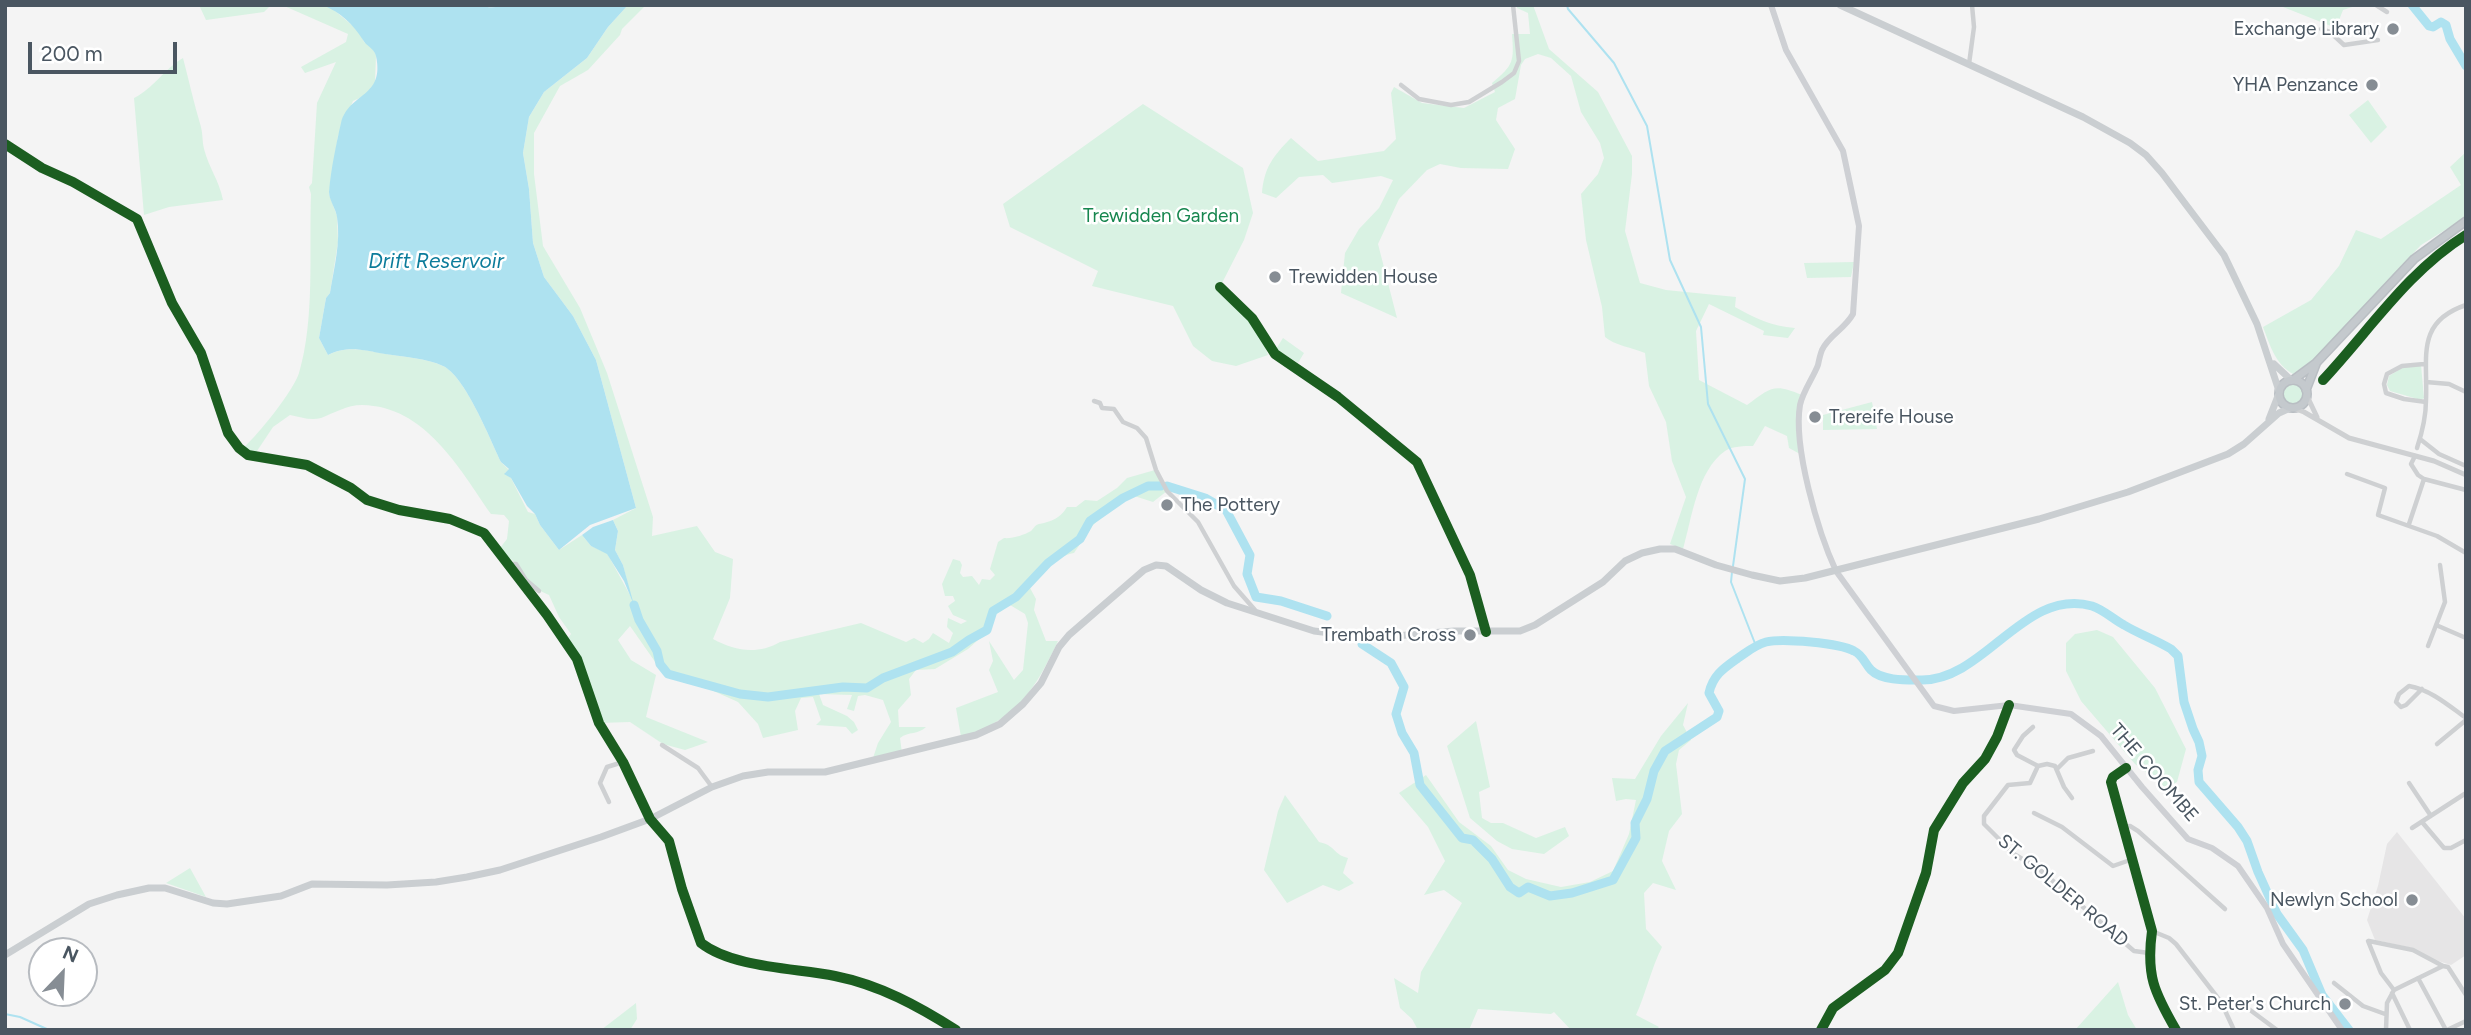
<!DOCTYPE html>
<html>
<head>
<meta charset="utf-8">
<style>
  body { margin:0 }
  #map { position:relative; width:2471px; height:1035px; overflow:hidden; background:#f4f4f4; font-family:Figtree,sans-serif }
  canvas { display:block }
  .frame { position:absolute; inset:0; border:7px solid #4a5661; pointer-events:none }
  .north { position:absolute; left:28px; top:937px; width:70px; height:70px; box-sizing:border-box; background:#fff; border:2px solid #b7bbc0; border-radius:50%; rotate:23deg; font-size:19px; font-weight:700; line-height:28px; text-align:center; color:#4a5661 }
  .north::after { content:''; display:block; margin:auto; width:24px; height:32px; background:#868d94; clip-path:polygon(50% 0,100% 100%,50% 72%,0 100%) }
  .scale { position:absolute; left:28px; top:42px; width:149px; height:32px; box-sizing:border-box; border:4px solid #4a5661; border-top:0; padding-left:9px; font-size:21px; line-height:24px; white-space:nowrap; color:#4a5661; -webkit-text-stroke:5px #fff; paint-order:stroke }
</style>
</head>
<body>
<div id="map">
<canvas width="2471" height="1035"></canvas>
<div class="frame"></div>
<div class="north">N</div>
<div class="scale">200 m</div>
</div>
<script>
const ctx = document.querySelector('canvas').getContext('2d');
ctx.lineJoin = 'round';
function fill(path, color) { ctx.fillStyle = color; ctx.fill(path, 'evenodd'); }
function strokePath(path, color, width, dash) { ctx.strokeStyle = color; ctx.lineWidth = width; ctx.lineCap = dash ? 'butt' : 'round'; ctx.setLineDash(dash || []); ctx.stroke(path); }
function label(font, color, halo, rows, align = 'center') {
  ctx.font = font + ' Figtree,sans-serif'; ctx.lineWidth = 5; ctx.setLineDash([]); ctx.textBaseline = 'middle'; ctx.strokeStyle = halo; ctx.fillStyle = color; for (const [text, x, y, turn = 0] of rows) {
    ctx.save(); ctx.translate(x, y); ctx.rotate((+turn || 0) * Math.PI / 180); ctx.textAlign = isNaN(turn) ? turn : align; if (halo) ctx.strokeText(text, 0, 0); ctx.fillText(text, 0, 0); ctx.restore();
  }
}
fill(new Path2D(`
  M2397 832 2466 919V955L2451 965 2435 960 2412 948 2375 940 2367 920 2378 886 2387 844Z`), '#e6e5e6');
fill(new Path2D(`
  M199 5H271L264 12 206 20Z
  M282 5H328L359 31 364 42 372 48 376 55 375 83 366 95 353 101 338 136 329 194 337 216 338 242 330 293 326 298 319 338 328 355C347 345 365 350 386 354 404 357 426 358 443 366 465 376 490 439 501 462L509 470 505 473 511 478 528 512 535 514 540 525 559 550 582 535 591 546 607 553 631 597 623 565 615 550 618 531 613 520 636 508 596 360 573 316 544 277 533 243 529 189 523 153 529 117 544 92 587 58 608 27 628 5H646L622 29 620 35 588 70 560 86 534 133V174L543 246 580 308 607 373 653 517 652 536 697 526 715 552 733 559 730 598 713 639C735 651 757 655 780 642L861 623 906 642 914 638 923 643 929 639 933 633 949 643 953 633 947 627 948 618 961 624 967 621 953 615 948 606 955 601 953 596H945L942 584 953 559 960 561 962 565 960 573 963 577 972 576 979 585 982 579 990 580 995 575 990 569 998 542 1004 538C1012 539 1024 535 1031 531 1034 528 1035 525 1039 524 1050 522 1061 518 1067 507H1076L1085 500 1097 501 1117 488 1127 478 1155 470 1167 491 1153 502 1128 494 1092 526 1074 553C1054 557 1041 571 1030 588L1036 599 1034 610 1046 641H1058C1034 691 1017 720 961 737L956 708 998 692 989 670 993 661 989 641 1014 680 1023 670 1028 623 1025 614 1010 605 995 615 988 631 968 649 935 669 916 670 909 679 911 695 898 710 899 727H926C918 735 909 731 900 738L902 753 872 761 878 743 891 722 883 700 865 695 858 696 854 711 847 709 852 695 819 694 823 705 847 716 854 722 858 730 852 734 846 727 816 725 821 720 813 697 801 698 795 711 798 730 763 738 758 724 738 702 658 666 630 626 618 640 631 660 656 675 646 717 708 742 685 750 663 744 630 722 599 723 577 659 564 643 571 634 559 617 549 595C528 586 529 578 516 564 510 557 506 557 500 548L507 539 509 521 504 515 491 514C459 468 425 406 362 405 347 405 334 413 321 418 311 421 300 417 290 415L273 427 255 454 244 447C258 435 294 390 299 373 315 320 309 250 311 194L309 187 312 183 317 103 336 62 305 73 301 67 346 42 348 34Z
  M1517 5H1533L1549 49 1598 92 1632 156V174L1625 231 1640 283 1666 290 1736 297 1735 307C1755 318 1771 326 1795 328L1788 338 1763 335 1764 331 1709 304 1696 331 1699 380 1747 405C1771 387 1774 383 1802 395L1800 454 1789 448 1787 436 1765 426 1753 446C1744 446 1733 446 1725 451 1697 471 1692 518 1683 549L1670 544 1686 497 1672 461 1666 422 1649 386 1645 353C1633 348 1614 345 1605 337L1602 307 1586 240 1581 194 1598 174 1604 158 1600 143 1581 112 1571 76 1551 58 1538 54 1525 59 1521 65 1515 99 1498 108 1496 120 1515 149 1508 169 1461 168 1440 164 1427 170 1399 199 1378 244 1397 318 1341 293 1345 253 1359 229 1379 208 1393 180 1381 176 1332 183 1323 175 1299 177 1276 198 1262 193C1264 168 1273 156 1291 138L1318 161 1384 151 1396 139 1391 93 1394 87 1422 103 1464 108 1495 92 1492 83C1514 65 1514 61 1512 34H1530L1528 13 1517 8Z
  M2278 5H2355V6L2343 10 2336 28Z
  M183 58C189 81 194 104 201 127 203 134 202 142 204 149 209 168 219 180 223 200L169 207 144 215 134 98C153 89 165 68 183 58Z
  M2368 100 2387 127 2371 143 2349 115Z
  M1143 104 1243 168 1253 213 1244 240 1220 287 1257 324 1268 355 1236 366 1212 361 1193 346 1173 306 1092 286 1098 271 1010 227 1003 204Z
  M2466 152V217L2421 245 2313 360 2293 374C2275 364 2270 345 2263 327L2311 300 2339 266 2356 230 2381 239 2461 185 2450 167Z
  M1854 262 1851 277 1807 278 1804 263Z
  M1283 338 1304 353 1298 363 1276 349Z
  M2421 365 2424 398 2421 400 2390 391 2387 385 2389 376 2405 366Z
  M2282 394a11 11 0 1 1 22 0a11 11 0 1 1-22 0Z
  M1872 402 1877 429 1823 430V415Z
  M2097 630 2113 637 2155 688 2186 749 2177 782 2166 788 2135 764 2081 701 2066 671V643L2075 634Z
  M1688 703 1683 725 1691 740 1679 750 1676 764 1682 814 1669 831 1662 861 1676 890 1653 883 1644 893 1646 929 1662 947C1651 969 1646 993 1636 1015L1659 1027 1656 1030H1571L1554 1012 1551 1014 1478 1009 1469 1030H1418L1412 1019 1400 1008 1394 978 1418 993 1421 972 1462 903 1444 890 1424 895 1445 861 1428 827 1399 793 1426 775 1459 822 1491 846 1508 870 1526 879 1561 887 1590 882 1613 871 1629 834 1636 800 1626 799 1616 801 1612 778 1635 779 1661 736Z
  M1476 721 1490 787 1479 792 1482 818 1491 823H1503L1536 838 1565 827 1569 836 1544 854 1512 849 1497 841 1470 818 1447 746Z
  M1285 795 1319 842C1335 845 1334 855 1348 858L1343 873 1354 883 1339 891 1323 885 1287 903 1264 870 1278 811Z
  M190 868 206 897 166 883Z
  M2118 982 2128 1015 2137 1030H2075Z
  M636 1003 637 1019 630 1030H601Z`), '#d9f2e3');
fill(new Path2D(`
  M323 5H480C495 11 503 3 517 7L520 5H628L608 27 587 58 544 92 529 117 523 153 529 189 533 243 544 277 573 316 596 360 636 508 590 525 559 550 540 525 535 514 527 506 511 478 504 474 509 469 501 462C490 439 465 376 443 366 426 358 404 357 385 354 364 350 347 345 328 355L319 338 326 298 330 293C334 268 341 242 337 217 336 209 329 200 329 192 331 169 336 145 341 123 349 92 385 98 376 56 374 48 366 46 363 40 353 24 341 13 323 5Z
  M613 520 618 531 615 550 623 565 634 605 624 581 607 554 591 546 582 535 593 527Z`), '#aee2f0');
strokePath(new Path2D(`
  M1567 5 1568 9 1614 63 1647 126 1670 260 1701 327 1708 404 1745 479 1733 566
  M1732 572 1731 582 1756 646
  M5 1014 20 1017 49 1030`), '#aee2f0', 2);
strokePath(new Path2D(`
  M2412 5 2429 26 2433 27 2441 22 2446 25 2450 39 2466 66
  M1167 486 1205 498 1226 510 1250 555 1247 574 1256 597 1281 601 1327 616
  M634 605 639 620 657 651 660 664 668 674 740 694 768 697 843 687 867 688 883 678 952 652 969 640 987 630 993 611 1016 597 1048 563 1080 539 1090 521 1123 498 1148 486H1161
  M1362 644 1391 663 1404 687 1396 714 1402 733 1414 753 1420 785 1462 838 1473 840 1492 859 1510 887 1519 893 1528 887 1550 896 1572 893 1613 880 1636 838 1635 823 1647 799 1654 771 1665 751 1717 717 1719 711 1709 693C1713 675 1724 668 1738 658 1747 652 1755 645 1766 642 1782 638 1840 643 1854 651 1863 655 1865 664 1871 670 1882 681 1907 680 1922 680 1985 680 2025 587 2092 606 2104 610 2113 619 2124 625 2139 634 2156 640 2171 649L2178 656 2184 702 2193 729 2199 742 2202 756 2198 770 2199 782 2238 827 2247 841 2258 872 2277 914 2303 950 2322 995 2349 1030`), '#aee2f0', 9);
const trunk = new Path2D(`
  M2279 394a14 14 0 1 1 28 0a14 14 0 1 1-28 0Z
  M2293 380 2316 363 2414 259 2466 221
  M2306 390 2316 364`);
strokePath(trunk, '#b9bec3', 10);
strokePath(new Path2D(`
  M2376 5 2387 12
  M2321 29 2330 32 2344 45 2378 40
  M1969 64 1974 27 1972 5
  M1401 85 1419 99 1451 105 1469 102 1502 82 1514 73 1519 61 1513 5
  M5 144 42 168 73 182 137 219 172 303 201 353 228 433 239 448 248 455 307 465 351 488 367 500 399 510 450 519 484 533 547 615 577 659 599 723 623 762 650 819 669 841 682 889 701 943C733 968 796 968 835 976 880 985 918 1006 956 1030
  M1220 287 1252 318 1275 354 1338 397 1417 462 1470 575 1486 632
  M2424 364 2402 366 2387 374 2384 384 2386 393 2404 399 2426 402
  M2323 380C2369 331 2408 271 2466 235
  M2426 382 2449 384 2466 392
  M1094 401 1100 403 1102 408 1114 409 1123 422 1137 428 1146 438 1156 470 1167 491 1198 522 1234 586 1255 610
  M2420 439 2439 454 2466 466
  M2417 448C2422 433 2426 416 2426 400 2428 358 2415 322 2466 305
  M2415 456 2411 464 2418 475 2424 479 2466 490
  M2347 474 2385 488 2378 515 2437 536 2466 553
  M2409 524 2424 479
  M508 564H516L526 580 539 591
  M2436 625 2466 638
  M2428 646 2445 602 2440 565
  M2422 689 2406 705 2401 707 2396 702 2399 694 2409 686C2431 690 2448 705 2466 718
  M2033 727 2023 736 2014 750 2017 755 2038 766
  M2437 744 2466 720
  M662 745 698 768 712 787
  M2038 766 2030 783 2008 785 1984 816V824L2014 854 2039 869 2134 951 2149 953
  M2038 766 2047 764 2055 766 2064 787 2072 798
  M2126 768 2113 777 2111 782 2152 931C2146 975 2154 992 2176 1030
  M2057 769 2068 758 2093 751
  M2409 783 2431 816
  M609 802 600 783 607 767 623 762
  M2034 813 2062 827 2113 866 2133 859
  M2422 822 2444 848H2451L2466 840
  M2123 827 2130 826 2138 831 2225 909
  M2412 828 2466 793
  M2152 931 2169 938 2176 944 2221 1002 2234 1030
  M2368 941 2381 973 2394 990 2387 1003 2386 1030
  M2369 941 2413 950 2443 966
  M2418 978 2446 1030
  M2334 983 2363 1006 2385 1014
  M2394 990 2443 966 2448 967 2466 995
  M2392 993 2410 1030
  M2246 1007 2277 1030
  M1821 1030 1833 1008 1885 970 1898 953 1926 873 1934 830 1963 783 1985 759 1997 737 2009 705
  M2447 1030 2466 1021`), '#ced0d2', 4.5);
strokePath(new Path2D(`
  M2307 396 2317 417
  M2293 408 2304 412 2349 438 2434 461 2466 475`), '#ced0d2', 5);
strokePath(new Path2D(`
  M1771 5 1786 50 1843 151 1859 226 1853 314C1844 330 1829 335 1822 350 1820 355 1819 360 1818 365 1813 378 1803 391 1800 405 1793 447 1818 532 1836 571L1934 706 1954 711 2009 705 2071 714 2101 736 2142 787 2188 839 2212 848 2238 866 2267 908 2283 944 2342 1030`), '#ced0d4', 6);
strokePath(new Path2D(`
  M1840 5 2083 117 2130 143 2146 155 2162 173 2224 255 2257 324 2279 391
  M2274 364 2291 380
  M2269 419 2278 396
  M5 955 89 904 117 895 149 888H165L213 903 227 904 281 896 312 884 387 885 436 882 467 877 500 870 601 837 650 819 712 787 743 776 768 772H825L976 735 1000 724 1023 704 1041 683 1059 647 1069 635 1144 570 1156 565 1166 566 1201 590 1227 603 1314 631 1372 638 1454 631H1520L1535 625 1603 582 1625 561 1642 553 1660 549H1675L1716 565 1752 575 1780 581 1805 578 2039 519 2128 492 2228 454 2244 444 2279 413 2290 408`), '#caced1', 7);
strokePath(trunk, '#c4c9cd', 7);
strokePath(new Path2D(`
  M5 144 42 168 73 182 137 219 172 303 201 353 228 433 239 448 248 455 307 465 351 488 367 500 399 510 450 519 484 533 547 615 577 659 599 723 623 762 650 819 669 841 682 889 701 943C733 968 796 968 835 976 880 985 918 1006 956 1030
  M1220 287 1252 318 1275 354 1338 397 1417 462 1470 575 1486 632
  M2323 380C2369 331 2408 271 2466 235
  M2126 768 2113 777 2111 782 2152 931C2146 975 2154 992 2176 1030
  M1821 1030 1833 1008 1885 970 1898 953 1926 873 1934 830 1963 783 1985 759 1997 737 2009 705`), '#1b5e20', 10);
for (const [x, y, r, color] of [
  [2393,29,7,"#868d94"],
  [2372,85,7,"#868d94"],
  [1275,277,7,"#868d94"],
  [1815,417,7,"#868d94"],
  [1167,505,7,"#868d94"],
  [1470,635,7,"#868d94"],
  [2412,900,7,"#868d94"],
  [2345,1004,7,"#868d94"]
]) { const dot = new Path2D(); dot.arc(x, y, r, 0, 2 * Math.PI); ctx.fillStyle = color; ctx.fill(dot); strokePath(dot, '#fff', 2.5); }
label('19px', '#4a5661', '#fff', [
  ["Exchange Library",2379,29],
  ["YHA Penzance",2358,85],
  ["Trewidden House",1289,277,"left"],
  ["Trereife House",1829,417,"left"],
  ["The Pottery",1181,505,"left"],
  ["Trembath Cross",1456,635],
  ["Newlyn School",2398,900],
  ["St. Peter's Church",2331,1004]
], 'right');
label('19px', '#17864f', '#fff', [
  ["Trewidden Garden",1161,216]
]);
label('19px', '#4a5661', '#fff', [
  ["THE COOMBE",2154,773,49],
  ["ST. GOLDER ROAD",2063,891,40]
]);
label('italic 21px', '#0c7c9b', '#fff', [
  ["Drift Reservoir",436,262]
]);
</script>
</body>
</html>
